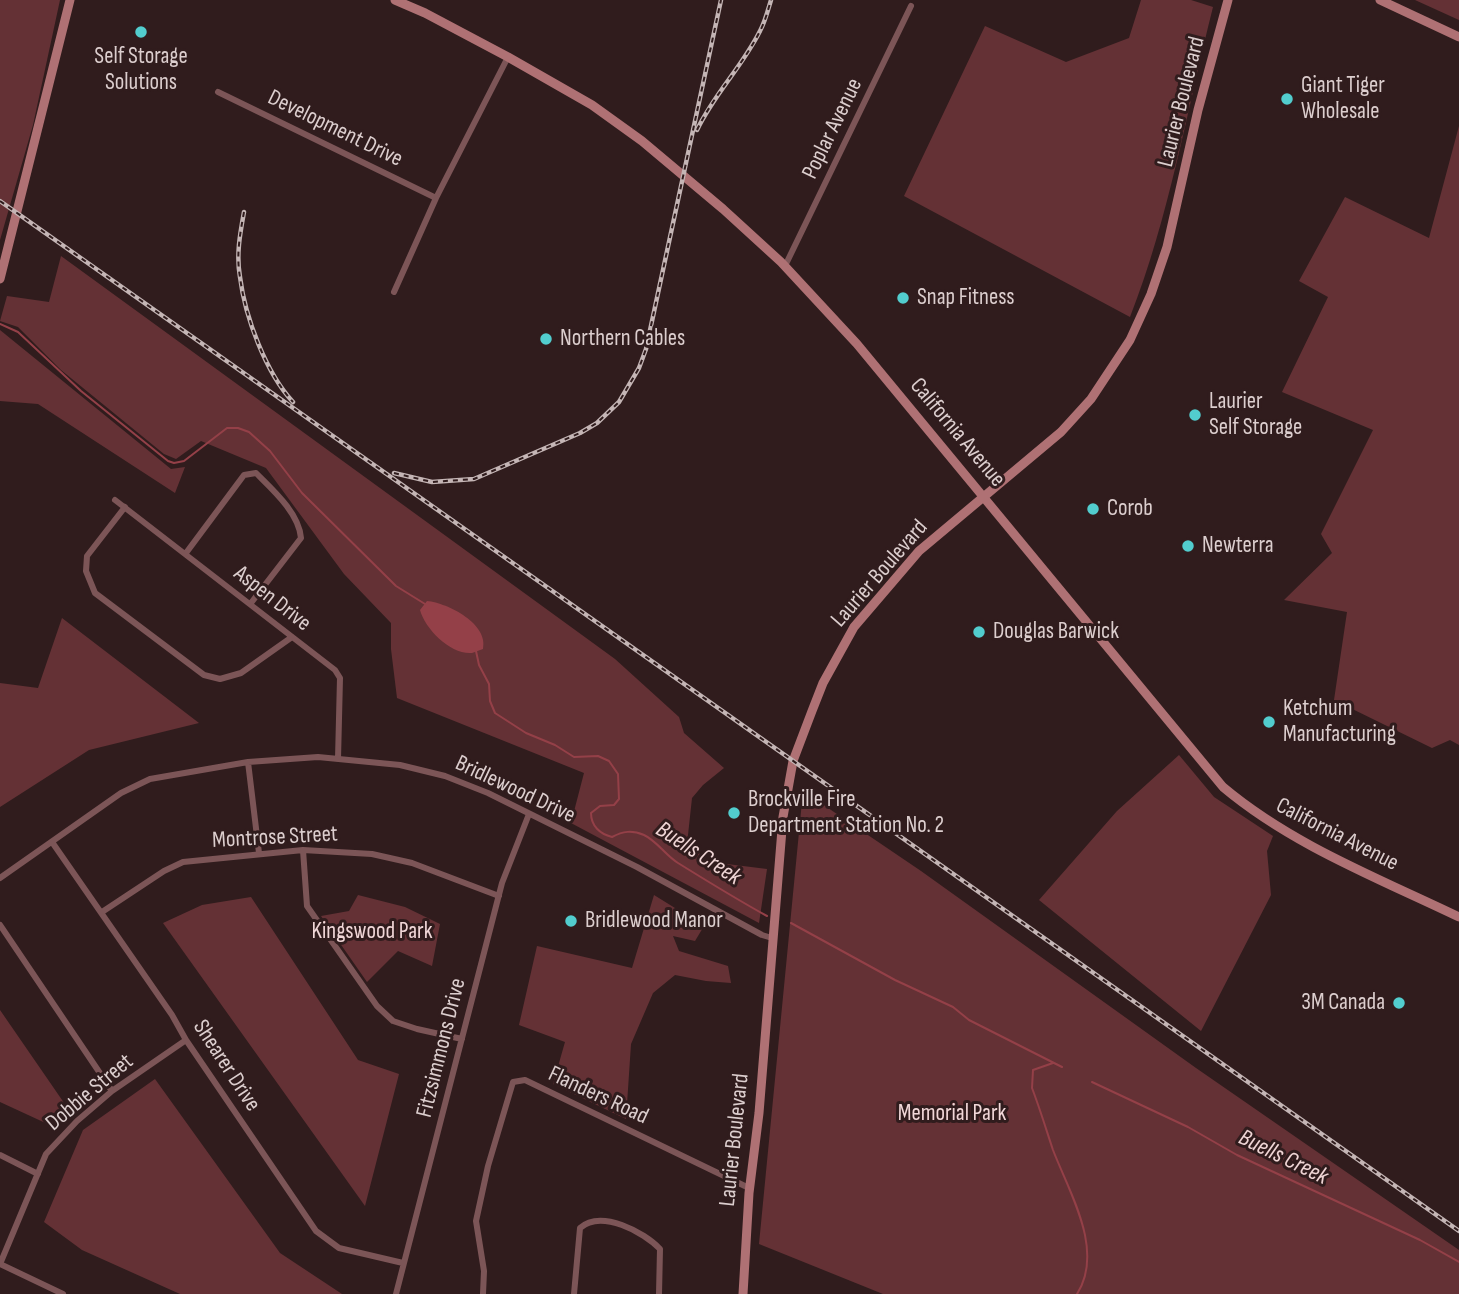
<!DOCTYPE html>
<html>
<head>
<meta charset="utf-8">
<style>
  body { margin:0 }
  canvas { display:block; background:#301c1d }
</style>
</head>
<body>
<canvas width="1459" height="1294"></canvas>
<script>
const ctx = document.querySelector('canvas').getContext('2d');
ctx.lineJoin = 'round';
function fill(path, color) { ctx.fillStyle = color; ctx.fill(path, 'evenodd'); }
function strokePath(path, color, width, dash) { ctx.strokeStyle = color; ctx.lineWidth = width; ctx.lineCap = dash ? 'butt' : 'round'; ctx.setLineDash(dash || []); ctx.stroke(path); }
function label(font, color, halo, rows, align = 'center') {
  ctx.font = font + ' "Sofia Sans Condensed",sans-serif'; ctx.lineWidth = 6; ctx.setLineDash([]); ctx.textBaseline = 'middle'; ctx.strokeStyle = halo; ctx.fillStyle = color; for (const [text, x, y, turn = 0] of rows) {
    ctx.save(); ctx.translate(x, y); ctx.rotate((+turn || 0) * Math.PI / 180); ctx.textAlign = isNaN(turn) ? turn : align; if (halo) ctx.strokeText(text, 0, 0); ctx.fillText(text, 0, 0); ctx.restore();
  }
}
fill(new Path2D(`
  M0 0H60L33 125 0 240Z
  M1141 0H1191L1213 7C1187 110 1169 218 1130 317L904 196 985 26 1066 62 1129 38Z
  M1415 0H1459V20Z
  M1459 126V745L1450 740 1432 748 1334 700 1347 612 1284 600 1332 553 1321 534 1373 430 1282 392 1328 297 1299 281 1345 197 1429 238Z
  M61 256 615 659 679 717 684 733 724 768 703 785 692 798 687 844 711 862 767 869 759 923 571 823 584 773 397 698 391 649V623L344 574 266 468 201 441 176 459 164 454 61 370 18 327 0 321 7 296 49 302Z
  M0 330 171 469 185 467 175 493 38 404 0 401Z
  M62 618 199 723 89 750 0 807V683L38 688Z
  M1179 755 1214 797 1273 836 1267 851 1271 895 1201 1031 1039 900 1117 811Z
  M803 791 921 871 1196 1068 1459 1250V1294H883L759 1244Z
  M358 895 405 907 440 924 432 966 398 951 367 982 321 916 349 911Z
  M654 895 704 926 695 941 673 936 679 951 728 966 731 983 706 981 675 975 653 993 631 1044 626 1119 553 1084 565 1042 519 1025 537 946 632 968Z
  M251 897 358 1060 399 1074 365 1206 163 923 202 905Z
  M0 1010 71 1113 52 1126 0 1102Z
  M155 1079 280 1253 342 1294H180L82 1250 44 1222 83 1130Z`), '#643135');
fill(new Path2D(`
  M427 601C448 603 489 624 483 649 479 650 476 652 472 653 451 655 425 629 420 610Z`), '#944048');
strokePath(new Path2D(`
  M0 324 18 332 81 391 168 461 174 463 184 461 227 428H238L249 432 270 451 302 493 396 586 425 604
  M476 651 479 665 489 684 490 701 495 713 526 733 555 745 574 757 598 756 609 761 618 774 619 799 614 805 600 806 591 813C591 826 600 834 612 837 623 831 632 830 644 835 657 841 665 855 678 863 707 881 736 899 767 916
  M791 923 895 980 953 1007 969 1020 1062 1067
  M1053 1063 1033 1070 1032 1088C1040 1109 1046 1129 1053 1150 1069 1192 1105 1250 1077 1294
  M1092 1082 1188 1127 1237 1155 1420 1240 1459 1262`), '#944048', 2);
strokePath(new Path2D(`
  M218 92 436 198
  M785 266 911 6
  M394 292 436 198 508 57
  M115 500 335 670 340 678 338 759
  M125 507 87 556 86 571 95 593 204 675 220 679 241 673 292 637
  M186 553 244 475 256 473C273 490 299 513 301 538L251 603
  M248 762 259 853
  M52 842 172 1015 186 1040 316 1231 339 1248 403 1263
  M303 850 307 906 377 1006 393 1021 417 1029 462 1039
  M0 878 121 793 150 779 248 762 318 757 400 765 445 776 488 793 637 867 762 935 772 938
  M102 912 164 871 183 862 303 850 372 854 412 863 499 896
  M0 925 112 1091
  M0 1155 38 1174
  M0 1264 46 1154 77 1121 112 1091 186 1040
  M0 1264 63 1294
  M396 1294 502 883 529 814
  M483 1294 484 1271 476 1221 488 1166 513 1082 525 1080 749 1188
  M574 1294 580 1228C601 1209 644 1232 660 1249L659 1294`), '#7c5557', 6);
strokePath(new Path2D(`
  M395 0 425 13 508 57 592 105 642 141 723 209 781 262 857 344 1223 787C1292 845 1378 878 1459 917
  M1380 0 1459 37
  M0 279 70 0
  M743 1294 749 1193 759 1113 783 817 793 761 812 711 823 683 854 627 919 551 1061 432 1091 399 1130 340 1151 294 1167 247 1198 110 1228 0`), '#af7174', 9);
const rail = new Path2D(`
  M697 130C714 94 742 67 760 31 765 22 768 10 771 0
  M0 201 1459 1231
  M244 212C240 234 236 255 240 277 245 317 266 373 293 402
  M394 473 432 482 474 479 580 433 597 423 619 402 639 368 646 349 721 0`);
strokePath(rail, '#c4b5b5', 4.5);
strokePath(rail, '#301c1d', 2, [5]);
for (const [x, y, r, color] of [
  [141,32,7,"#52cdce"],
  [1287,99,7,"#52cdce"],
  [903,298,7,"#52cdce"],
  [546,339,7,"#52cdce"],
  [1195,415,7,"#52cdce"],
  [1093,509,7,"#52cdce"],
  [1188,546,7,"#52cdce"],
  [979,632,7,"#52cdce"],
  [1269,722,7,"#52cdce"],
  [734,813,7,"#52cdce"],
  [571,921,7,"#52cdce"],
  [1399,1003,7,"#52cdce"]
]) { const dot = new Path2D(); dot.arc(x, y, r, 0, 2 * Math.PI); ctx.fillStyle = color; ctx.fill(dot); strokePath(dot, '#301c1d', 2.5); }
label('23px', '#dccece', '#301c1d', [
  ["Self Storage",141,57,"center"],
  ["Solutions",141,83,"center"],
  ["Giant Tiger",1301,86],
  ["Wholesale",1301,112],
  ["Snap Fitness",917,298],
  ["Northern Cables",560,339],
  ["Laurier",1209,402],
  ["Self Storage",1209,428],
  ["Corob",1107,509],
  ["Newterra",1202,546],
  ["Douglas Barwick",993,632],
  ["Ketchum",1283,709],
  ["Manufacturing",1283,735],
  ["Brockville Fire",748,800],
  ["Department Station No. 2",748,826],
  ["Bridlewood Manor",585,921],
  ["3M Canada",1385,1003,"right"]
], 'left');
label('23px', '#dccece', '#301c1d', [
  ["Laurier Boulevard",1182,102,-76],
  ["Development Drive",335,129,26],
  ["Poplar Avenue",833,129,-64],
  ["California Avenue",957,433,50],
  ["Laurier Boulevard",880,574,-49],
  ["Aspen Drive",272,599,38],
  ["Bridlewood Drive",515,790,25],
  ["California Avenue",1337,835,27],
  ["Montrose Street",275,838,-3],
  ["Fitzsimmons Drive",442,1048,-76],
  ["Shearer Drive",226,1066,57],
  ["Dobbie Street",90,1093,-40],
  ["Flanders Road",598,1096,25],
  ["Laurier Boulevard",735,1140,-84]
]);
label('23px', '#f1d7d8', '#301c1d', [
  ["Kingswood Park",372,932],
  ["Memorial Park",952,1114]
]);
label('italic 24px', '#efd5d5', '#301c1d', [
  ["Buells Creek",698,854,33],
  ["Buells Creek",1283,1158,26]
]);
</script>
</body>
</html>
